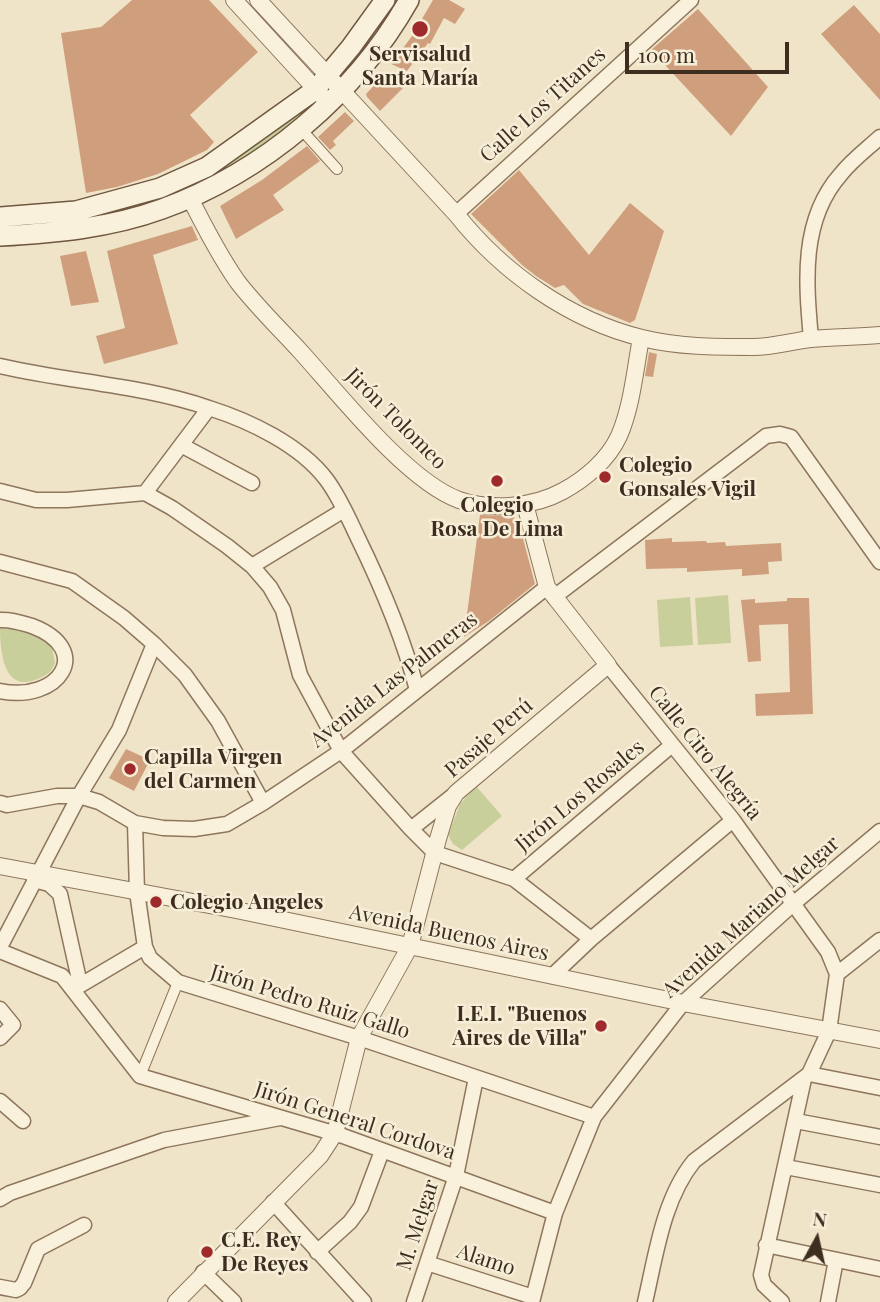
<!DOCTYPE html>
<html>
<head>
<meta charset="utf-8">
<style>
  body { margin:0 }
  #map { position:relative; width:880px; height:1302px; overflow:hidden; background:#f0e4c8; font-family:"Playfair Display",serif }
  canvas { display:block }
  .north { position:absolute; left:782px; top:1204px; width:70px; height:70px; -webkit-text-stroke:5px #f7eed8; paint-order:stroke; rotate:8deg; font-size:19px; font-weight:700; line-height:28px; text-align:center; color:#3d2e20 }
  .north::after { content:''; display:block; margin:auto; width:24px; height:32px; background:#3d2e20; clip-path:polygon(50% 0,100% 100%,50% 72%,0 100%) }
  .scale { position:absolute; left:625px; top:42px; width:164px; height:32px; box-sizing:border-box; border:4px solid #3d2e20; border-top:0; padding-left:9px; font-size:21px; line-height:24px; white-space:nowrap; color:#3d2e20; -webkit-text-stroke:5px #f7eed8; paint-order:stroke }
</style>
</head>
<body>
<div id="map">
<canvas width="880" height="1302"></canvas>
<div class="north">N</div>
<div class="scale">100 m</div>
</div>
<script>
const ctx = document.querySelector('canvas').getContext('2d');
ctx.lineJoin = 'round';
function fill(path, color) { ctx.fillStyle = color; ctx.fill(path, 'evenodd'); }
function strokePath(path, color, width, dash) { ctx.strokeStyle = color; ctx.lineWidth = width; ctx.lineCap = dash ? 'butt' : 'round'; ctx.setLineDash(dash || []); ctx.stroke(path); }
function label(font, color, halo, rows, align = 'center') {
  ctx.font = font + ' "Playfair Display",serif'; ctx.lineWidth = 5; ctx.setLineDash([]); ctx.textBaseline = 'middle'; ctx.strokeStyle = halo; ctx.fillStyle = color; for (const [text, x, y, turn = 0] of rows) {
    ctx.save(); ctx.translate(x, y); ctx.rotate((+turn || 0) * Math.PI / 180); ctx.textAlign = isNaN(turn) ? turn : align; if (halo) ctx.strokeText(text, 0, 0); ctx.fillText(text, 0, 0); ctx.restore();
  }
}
fill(new Path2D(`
  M316 98 321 104 268 144 213 180 209 174Z
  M728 595 731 643 698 645 695 598Z
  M690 597 693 645 660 647 657 600Z
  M3 625H20L52 647 55 663C51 674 45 676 35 680 3 692 0 650 0 627Z
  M476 786 502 816 462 850 453 844 448 835 460 804Z`), '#c9cf9b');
fill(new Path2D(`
  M132 0H209L258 52 190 115 214 142 207 150 158 174 117 187 86 193 61 33 101 27Z
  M433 0H449L465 9 455 24 444 18 430 44 428 43 407 71 391 64 412 36Z
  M854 5 880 34V100L821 34Z
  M698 9 768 87 731 136 651 50Z
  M387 72 403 88 380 111 367 97 366 94Z
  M345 112 354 121 333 141 336 145 330 150 318 137Z
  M307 146 320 161 273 195 284 210 236 239 220 206 262 180Z
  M519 170 589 255 630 203 664 231 635 320 630 323 583 304 564 285 555 288 536 276 522 265 471 214Z
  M192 226 198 240 153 255 178 344 104 364 96 336 125 328 107 251Z
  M86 251 99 302 71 306 60 256Z
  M649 352 657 354 653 377 645 376Z
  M480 515 514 516 516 528 520 527 535 584 489 621 464 637Z
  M672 538V542L706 541 707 543 725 542 726 546 781 543 782 561 768 562 769 574 742 576V569L687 572V568L646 569 645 540Z
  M787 598H809L813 714 756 716 755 694 790 692 788 624 759 625 761 661 748 662 741 600 755 599V603L787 601Z
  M126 749 150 760 134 791 109 778Z`), '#cf9f7d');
const pedestrian = new Path2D(`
  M300 128 337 169
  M140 1076 178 982`);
const minor = new Path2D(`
  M456 214 691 0
  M811 339C806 283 800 220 841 174 852 160 867 149 880 137
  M0 366C69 382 142 385 209 408 250 421 300 445 326 479 339 496 348 517 357 536 381 585 403 636 417 690
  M181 445 252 483
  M0 491 36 500H67L145 493 172 508 227 546 252 566 270 587 283 610 300 675 341 751 411 829 435 853 514 879 591 939
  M145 493 209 408
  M0 562 72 581 124 618 154 644 185 675 218 721 263 803
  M252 566 344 510
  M554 597 766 436 780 434 791 437 880 562
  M0 620C11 619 22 623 32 626 95 650 59 703 0 691
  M608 665 733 820 828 952 837 974 829 1031 809 1074 694 1161C663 1199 656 1255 645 1302
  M0 803 7 805 57 796H79L99 802 135 823 163 828 194 829 227 824 263 803 341 751 547 587
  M135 823 137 892 145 947 150 958 178 982 359 1038 594 1117
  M411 829 455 794
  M514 879 672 745
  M34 880 49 884 60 894 80 984
  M0 947 79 796 119 730 154 644
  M0 951 62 976 140 1076 343 1136 555 1213
  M837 974 880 940
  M552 976 591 939 733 820
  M74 989 145 947
  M0 1009 13 1025 0 1038
  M809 1074 880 1088
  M0 1101 23 1121
  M796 1121 880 1137
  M786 1167 880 1185
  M0 1199 10 1193 164 1140 280 1118
  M273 1202 364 1302
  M766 1245 880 1269
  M317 1252 350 1222 361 1207 382 1151
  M427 1263 533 1297
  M203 1272 234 1302
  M0 1287 16 1290 20 1288 24 1283 38 1249 84 1225
  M414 1302 456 1176 476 1078
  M532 1302 555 1213 594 1117 683 1003 793 904 880 831
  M782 1302 764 1285 761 1275 804 1079
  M828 1302 836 1260`);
const tertiary = new Path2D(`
  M234 0 322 96
  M258 0 456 214C502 272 569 320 642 338 678 347 716 347 753 347 773 347 792 341 811 339 834 337 857 337 880 335
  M190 198C204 226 219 255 237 281 256 306 280 329 301 352 339 394 407 481 459 500 491 511 534 507 563 491 585 479 608 460 619 436 632 406 635 370 641 338
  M0 866 236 910 683 1003 880 1040
  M176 1302 320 1156 335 1133 359 1038 410 946 438 839 448 806 456 793 608 665 547 587 525 504`);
const secondary = new Path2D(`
  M0 217 76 211 160 188 207 167 315 90 351 47 385 0
  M0 236C55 233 110 228 162 209 264 172 356 94 409 0`);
strokePath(pedestrian, '#8d765c', 12);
strokePath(minor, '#8d765c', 17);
strokePath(tertiary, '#8d765c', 18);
strokePath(secondary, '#6f573f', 22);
strokePath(pedestrian, '#faf1dc', 10);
strokePath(minor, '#faf1dc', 14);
strokePath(tertiary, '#faf1dc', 16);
strokePath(secondary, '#faf1dc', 19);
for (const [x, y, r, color] of [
  [420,29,9,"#9e2a2b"],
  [605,477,7,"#9e2a2b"],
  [497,481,7,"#9e2a2b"],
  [130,769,7,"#9e2a2b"],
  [156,902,7,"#9e2a2b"],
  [601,1026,7,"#9e2a2b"],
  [207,1252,7,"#9e2a2b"]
]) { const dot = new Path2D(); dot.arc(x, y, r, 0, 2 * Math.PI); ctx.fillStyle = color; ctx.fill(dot); strokePath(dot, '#f7eed8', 2.5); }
label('bold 21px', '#3d2e20', '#f7eed8', [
  ["Servisalud",420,54,"center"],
  ["Santa María",420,78,"center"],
  ["Colegio",619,465],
  ["Gonsales Vigil",619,489],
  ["Colegio",497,505,"center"],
  ["Rosa De Lima",497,529,"center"],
  ["Capilla Virgen",144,757],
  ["del Carmen",144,781],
  ["Colegio Angeles",170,902],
  ["I.E.I. \"Buenos",587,1014,"right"],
  ["Aires de Villa\"",587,1038,"right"],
  ["C.E. Rey",221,1240],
  ["De Reyes",221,1264]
], 'left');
label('21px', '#3d2e20', '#f7eed8', [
  ["Calle Los Titanes",543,105,-42],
  ["Jirón Tolomeo",396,419,45],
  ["Avenida Las Palmeras",394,680,-38],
  ["Pasaje Perú",489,738,-41],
  ["Calle Ciro Alegría",705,753,51],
  ["Jirón Los Rosales",580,796,-40],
  ["Avenida Mariano Melgar",751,917,-42],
  ["Avenida Buenos Aires",449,933,12],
  ["Jirón Pedro Ruiz Gallo",310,1002,17],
  ["Jirón General Cordova",355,1121,18],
  ["M. Melgar",418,1225,-72],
  ["Alamo",486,1260,18]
]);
</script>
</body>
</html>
